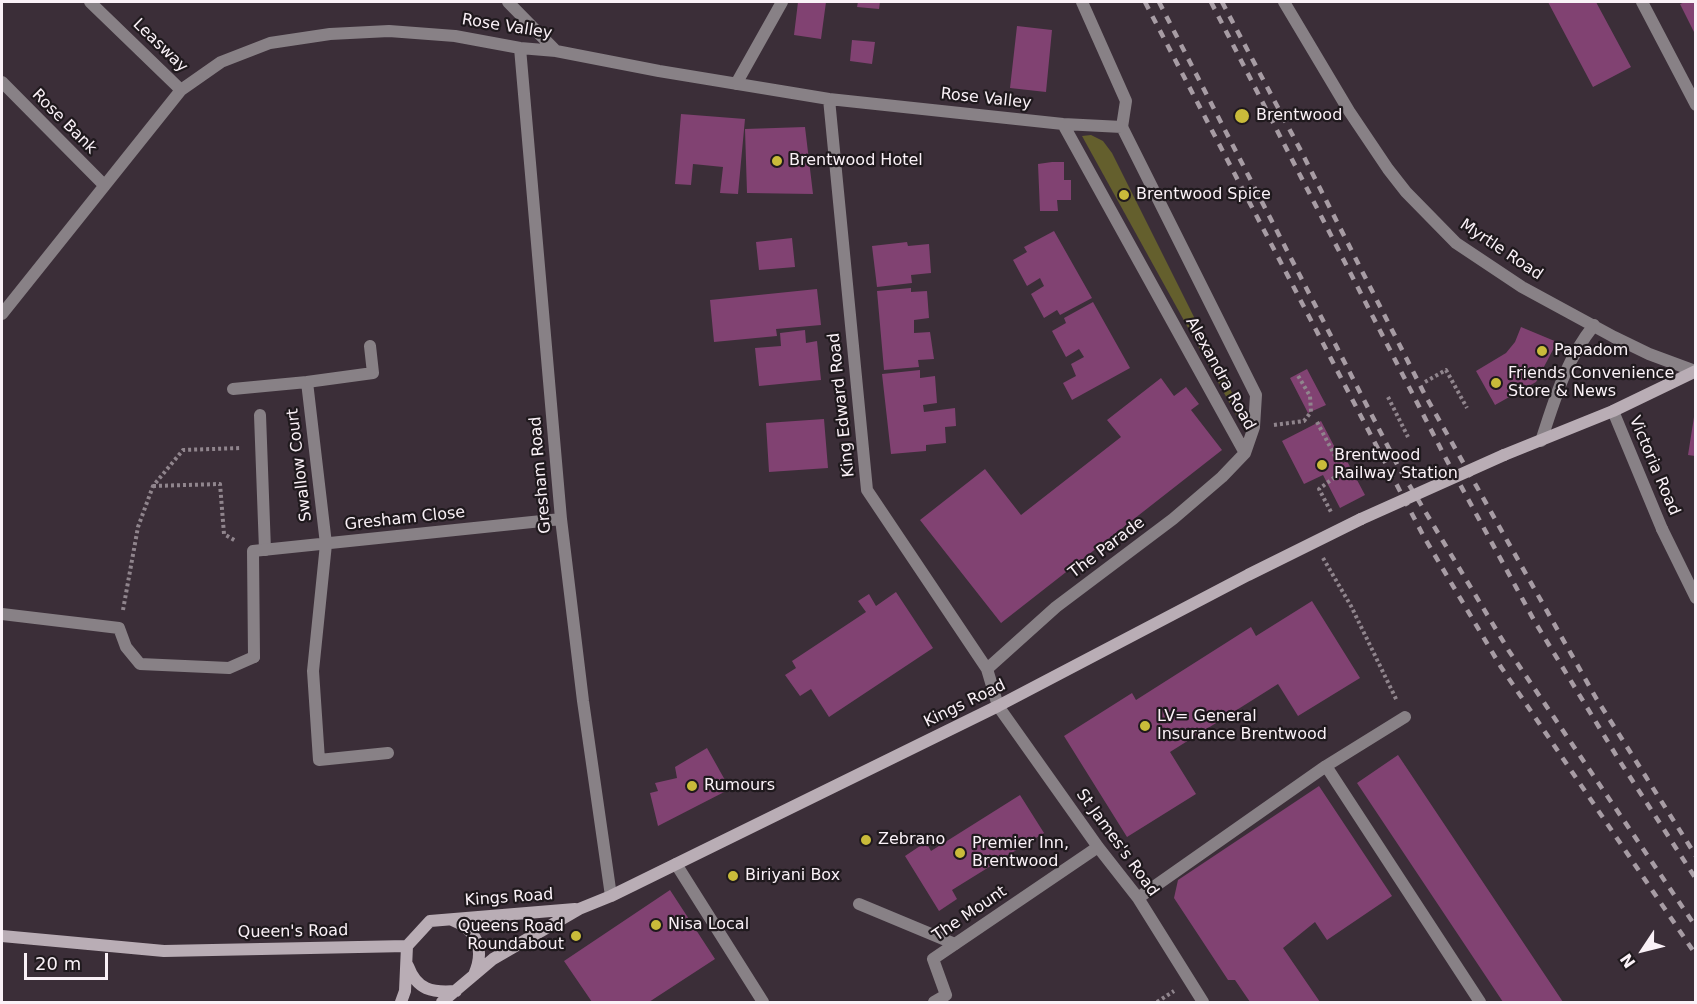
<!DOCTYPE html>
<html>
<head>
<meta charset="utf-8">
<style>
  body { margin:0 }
  #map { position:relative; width:1697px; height:1004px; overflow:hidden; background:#3b2e38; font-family:"DejaVu Sans",sans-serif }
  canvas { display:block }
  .frame { position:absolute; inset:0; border:3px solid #faf1f7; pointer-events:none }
  .north { position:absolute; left:1613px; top:920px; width:60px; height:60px; -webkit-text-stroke:4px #1f191d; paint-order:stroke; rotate:235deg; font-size:16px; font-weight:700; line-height:24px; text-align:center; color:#faf1f7 }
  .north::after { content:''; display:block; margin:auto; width:21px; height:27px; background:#faf1f7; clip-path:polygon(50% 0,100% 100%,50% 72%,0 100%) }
  .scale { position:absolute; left:24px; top:953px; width:84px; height:27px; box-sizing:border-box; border:3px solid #faf1f7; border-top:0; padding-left:8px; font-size:18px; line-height:21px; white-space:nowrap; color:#faf1f7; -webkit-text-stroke:4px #1f191d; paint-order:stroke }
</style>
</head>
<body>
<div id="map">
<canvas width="1697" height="1004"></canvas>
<div class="frame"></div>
<div class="north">N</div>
<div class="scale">20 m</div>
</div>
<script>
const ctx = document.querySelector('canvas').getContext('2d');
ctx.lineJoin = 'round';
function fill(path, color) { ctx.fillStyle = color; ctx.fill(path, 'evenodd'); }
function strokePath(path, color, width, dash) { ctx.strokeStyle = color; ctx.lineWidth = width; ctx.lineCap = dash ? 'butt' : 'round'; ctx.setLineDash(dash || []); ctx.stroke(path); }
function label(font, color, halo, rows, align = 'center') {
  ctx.font = font + ' "DejaVu Sans",sans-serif'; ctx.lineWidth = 4.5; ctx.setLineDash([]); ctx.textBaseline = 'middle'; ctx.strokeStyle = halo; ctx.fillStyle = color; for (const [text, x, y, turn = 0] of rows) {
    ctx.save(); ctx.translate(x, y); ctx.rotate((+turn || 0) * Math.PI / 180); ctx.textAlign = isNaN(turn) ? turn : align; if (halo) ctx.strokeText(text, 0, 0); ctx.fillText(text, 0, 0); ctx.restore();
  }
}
fill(new Path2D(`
  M1091 135 1103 141 1112 153 1242 413 1239 420 1082 136Z`), '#645f2d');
fill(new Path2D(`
  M798 2H826L821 39 794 35Z
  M858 2H880L879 9 857 7Z
  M1548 2H1596L1631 67 1593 87Z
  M1685 2H1695V34L1680 4Z
  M1017 26 1052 30 1046 92 1010 88Z
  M852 40 875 42 872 64 850 61Z
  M681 114 745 119 738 194 720 193 723 167 693 164 691 185 675 184Z
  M805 127 813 194 747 193 745 129Z
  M1052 162H1064V180H1071V200H1057L1058 211H1040L1038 164Z
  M1054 231 1092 298 1060 315 1057 310 1044 318 1031 294 1044 286 1040 278 1027 286 1013 260 1027 252 1024 247Z
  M792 238 795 267 759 270 756 242Z
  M907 242 908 246 929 244 931 273 911 275 912 283 877 287 872 246Z
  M911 288V292L927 291 929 318 914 320V333L930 332 934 359 918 360 919 367 884 370 877 291Z
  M817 289 821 325 776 329 777 336 714 342 710 300Z
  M1093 302 1130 368 1072 400 1063 383 1076 376 1071 364 1084 357 1079 349 1066 357 1052 331 1066 323 1064 318Z
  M1521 327 1557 342 1536 382 1495 405 1476 371 1506 353 1515 342Z
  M805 330 806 343 817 341 821 380 759 386 755 348 781 346 780 333Z
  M1307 369 1326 405 1308 413 1290 378Z
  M920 370V378L935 376 937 403 923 405 924 412 955 408 956 426 945 427 946 443 926 445V451L891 454 882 374Z
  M1161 378 1174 396 1186 387 1199 404 1191 410 1222 450 1001 623 920 520 985 469 1021 515 1121 437 1107 420Z
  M1694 417H1695V456L1688 455Z
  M824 419 828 468 769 472 766 423Z
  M1321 421 1343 463 1347 461 1365 495 1340 508 1323 475 1304 484 1282 441Z
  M896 592 933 648 829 717 811 689 800 696 785 675 796 668 792 661 866 612 858 601 869 594 876 606Z
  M1312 601 1360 678 1298 716 1278 684 1170 752 1196 794 1127 837 1064 736 1132 693 1136 700 1251 627 1256 636Z
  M707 748 730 789 658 826 650 793 658 791 655 783 677 778 675 767Z
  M1398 755 1563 1002H1503L1357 783Z
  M1319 786 1392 896 1327 940 1315 922 1283 948 1320 1002H1250L1235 980H1228L1174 898 1178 880Z
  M1020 795 1044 833 952 890 957 899 939 911 905 856 926 842 931 851Z
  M670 890 715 959 649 1002H592L564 961Z`), '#814272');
strokePath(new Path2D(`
  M1425 382 1446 370 1467 408
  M1388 397 1408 437
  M1317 422 1343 471 1319 489 1331 512
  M1274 425 1304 421 1311 412 1310 396 1297 374
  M153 486 220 484 224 534 236 541
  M1323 558 1351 606 1397 701
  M123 610 138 527 153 486 183 450 241 448
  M1157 1002 1174 991`), '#90858d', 4, [3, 3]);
strokePath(new Path2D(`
  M1082 2 1126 101 1122 127
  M260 415 265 550
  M2 614 119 628 126 647 140 664 229 668 254 657
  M859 904 955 944`), '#888186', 12);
strokePath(new Path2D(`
  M1613 411 1662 529`), '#888186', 12);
strokePath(new Path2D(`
  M90 2 181 90
  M508 2 556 51
  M1284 2 1349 111 1388 169 1406 192 1456 243 1522 287 1614 337 1649 354 1695 371
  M1642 2 1696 105
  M520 48 561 519 583 701 611 896
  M2 82 104 185
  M736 84 782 2
  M829 99 867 490 987 669 998 706 1098 847 1138 898 1203 1002
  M1063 124 1245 453
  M2 314 181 90 221 62 270 43 330 34 389 31 455 36 520 48 556 51 659 71 829 99 1063 124 1122 127 1256 395 1254 427 1245 453 1222 477 1173 519 1056 607 987 669
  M307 382 373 373 370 346
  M233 389 307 382 326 544 313 671 319 760 388 753
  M1541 441C1556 396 1565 362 1594 325
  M1662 529 1696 598
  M254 657 253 551 561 519
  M1326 766 1480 1002
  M676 864 763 1002
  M1138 898 1326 766 1405 717
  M934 1002 946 995 933 959 1098 847`), '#888186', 12);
strokePath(new Path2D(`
  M1504 455 1613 411 1696 371
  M452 920C478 930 485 950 474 975
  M2 936 164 951 407 946
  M408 966C417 990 432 993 456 991
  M401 1002 405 991 407 946 430 921 575 909
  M442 1002 493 959 579 909 611 896 998 706 1248 575 1361 519`), '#b9adb5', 12);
strokePath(new Path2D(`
  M1145 2 1424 537 1501 667 1696 955
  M1159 2 1399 468 1509 651 1696 927
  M1211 2 1444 455 1535 622 1619 760 1696 879
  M1222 2 1301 151 1425 395 1596 698 1696 856`), '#a79ca4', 4.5, [8, 8]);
strokePath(new Path2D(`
  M1361 519 1504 455`), '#b9adb5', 12);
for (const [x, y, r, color] of [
  [1242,116,8,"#c9bb3a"],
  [777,161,6,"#c9bb3a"],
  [1124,195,6,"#c9bb3a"],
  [1542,351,6,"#c9bb3a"],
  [1496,383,6,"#c9bb3a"],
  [1322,465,6,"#c9bb3a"],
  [1145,726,6,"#c9bb3a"],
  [692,786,6,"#c9bb3a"],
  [866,840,6,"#c9bb3a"],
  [960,853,6,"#c9bb3a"],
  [733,876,6,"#c9bb3a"],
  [656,925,6,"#c9bb3a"],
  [576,936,6,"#c9bb3a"]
]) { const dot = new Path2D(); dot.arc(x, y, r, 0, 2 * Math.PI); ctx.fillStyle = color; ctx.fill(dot); strokePath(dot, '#1f191d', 2); }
label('16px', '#faf1f7', '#1f191d', [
  ["Rose Valley",507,27,9],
  ["Leasway",160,46,44],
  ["Rose Valley",986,99,6],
  ["Rose Bank",64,122,45],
  ["Myrtle Road",1501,250,34],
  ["Alexandra Road",1220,374,61],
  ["King Edward Road",842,405,-96],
  ["Swallow Court",300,465,-97],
  ["Victoria Road",1654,466,67],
  ["Gresham Road",541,475,-95],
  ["Gresham Close",405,519,-6],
  ["The Parade",1107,548,-37],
  ["Kings Road",965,704,-26],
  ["St James's Road",1117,843,54],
  ["Kings Road",509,898,-4],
  ["The Mount",970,914,-34],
  ["Queen's Road",293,932,-1]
]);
label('16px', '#faf1f7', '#1f191d', [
  ["Brentwood",1256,116],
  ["Brentwood Hotel",789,161],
  ["Brentwood Spice",1136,195],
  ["Papadom",1554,351],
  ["Friends Convenience",1508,374],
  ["Store & News",1508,392],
  ["Brentwood",1334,456],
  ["Railway Station",1334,474],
  ["LV= General",1157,717],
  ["Insurance Brentwood",1157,735],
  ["Rumours",704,786],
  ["Zebrano",878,840],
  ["Premier Inn,",972,844],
  ["Brentwood",972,862],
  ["Biriyani Box",745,876],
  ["Nisa Local",668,925],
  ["Queens Road",564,927,"right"],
  ["Roundabout",564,945,"right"]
], 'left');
</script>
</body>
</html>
